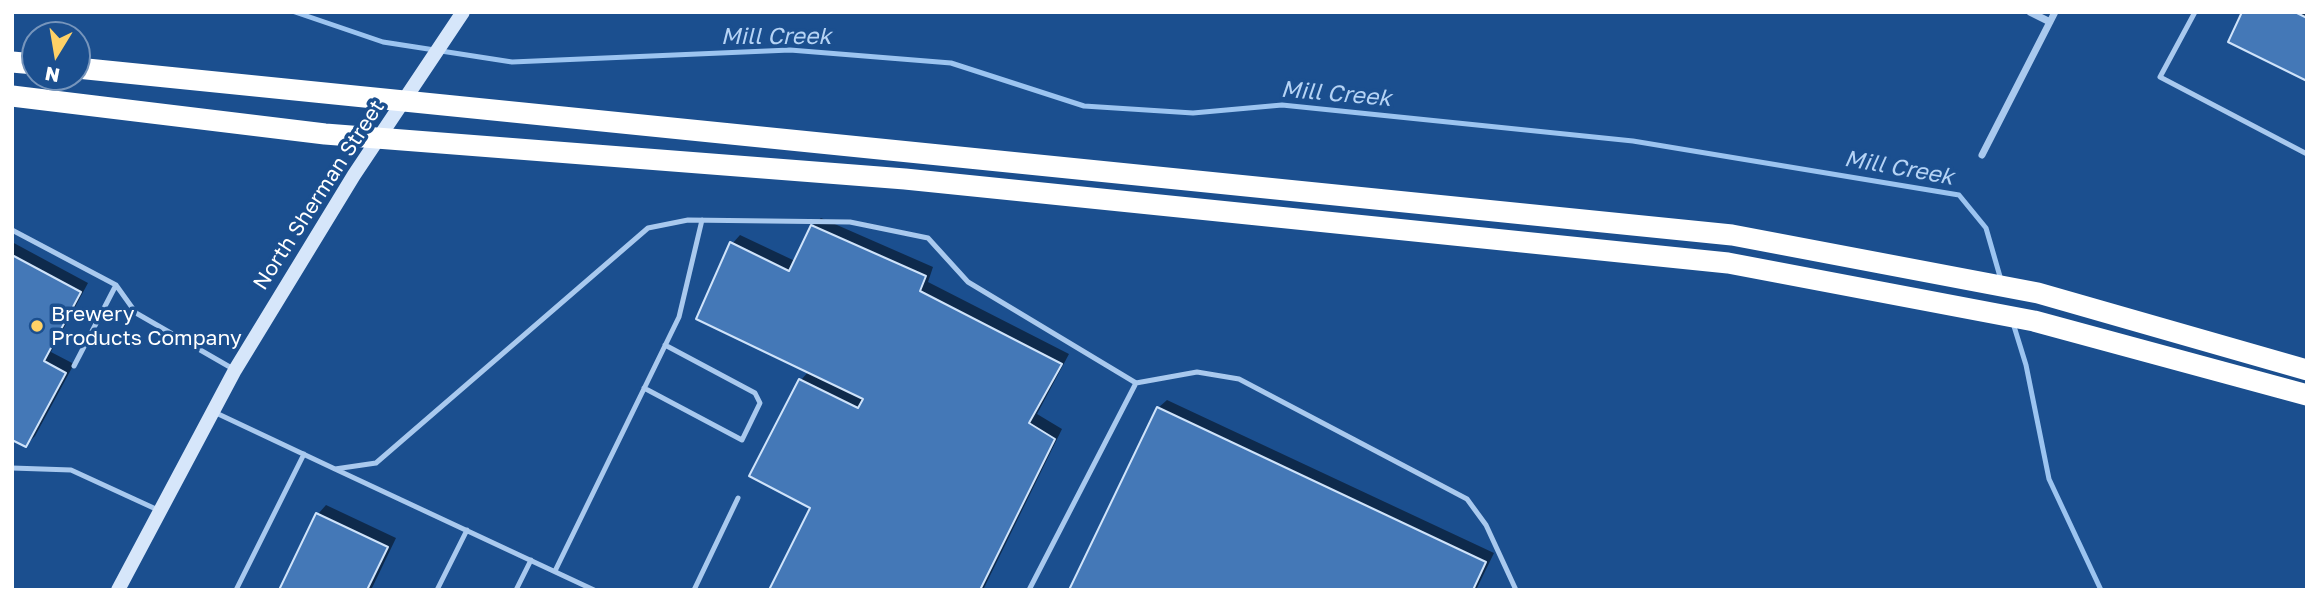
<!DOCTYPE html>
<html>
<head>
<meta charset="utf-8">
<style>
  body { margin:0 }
  #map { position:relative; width:2319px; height:602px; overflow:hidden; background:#1b4f8f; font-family:"Golos Text",sans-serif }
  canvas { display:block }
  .frame { position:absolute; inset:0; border:14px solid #fff; pointer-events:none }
  .north { position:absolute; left:21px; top:21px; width:70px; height:70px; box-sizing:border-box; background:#1b4f8f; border:2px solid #7695bc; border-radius:50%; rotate:191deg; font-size:19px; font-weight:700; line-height:28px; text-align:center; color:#fff }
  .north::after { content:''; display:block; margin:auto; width:24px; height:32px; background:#ffd166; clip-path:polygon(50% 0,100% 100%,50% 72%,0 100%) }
</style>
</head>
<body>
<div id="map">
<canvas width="2319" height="602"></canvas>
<div class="frame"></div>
<div class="north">N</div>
</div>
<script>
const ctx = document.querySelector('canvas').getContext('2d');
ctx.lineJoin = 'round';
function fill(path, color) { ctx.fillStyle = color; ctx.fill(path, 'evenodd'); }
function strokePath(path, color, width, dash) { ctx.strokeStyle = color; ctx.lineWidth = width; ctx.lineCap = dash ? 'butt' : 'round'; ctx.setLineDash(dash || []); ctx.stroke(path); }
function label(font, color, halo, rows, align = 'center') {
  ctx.font = font + ' "Golos Text",sans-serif'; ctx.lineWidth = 7; ctx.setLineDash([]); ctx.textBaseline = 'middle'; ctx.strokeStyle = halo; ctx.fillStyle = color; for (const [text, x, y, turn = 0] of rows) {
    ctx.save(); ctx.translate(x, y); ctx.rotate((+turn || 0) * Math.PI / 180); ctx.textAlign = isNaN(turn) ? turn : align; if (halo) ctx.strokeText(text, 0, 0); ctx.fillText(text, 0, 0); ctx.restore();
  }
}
fill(new Path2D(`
  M2244 12H2307V80Z
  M821 218 933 267 928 282 1069 354 1037 414 1062 429 983 590H771L812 507 751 475 801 380 809 371 732 244 740 235 795 261 812 226Z
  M12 242 88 283 51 352 74 364 35 436 26 445 12 438Z
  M1167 400 1494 553 1476 590H1071L1158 408Z
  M326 505 396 538 371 590H282L318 514Z`), '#0007');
strokePath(new Path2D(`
  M295 12 383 42 512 62 790 50 951 63 1084 106 1193 113 1282 105 1633 141 1959 195 1986 228 2001 280
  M2013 323 2026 365 2049 479 2101 590`), '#9cc4f0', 5);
const building = new Path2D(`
  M2242 12H2295L2307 18V81L2228 42Z
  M811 225 926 276 920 291 1062 364 1029 423 1055 439 980 590H769L810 508 749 476 799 379 858 408 863 399 696 319 730 242 789 271Z
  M12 255 81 292 44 361 66 373 26 447 12 440Z
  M1157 407 1486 562 1473 590H1069Z
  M316 513 388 547 367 590H279Z`);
fill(building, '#4478b7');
strokePath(building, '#cfe3fa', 2);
strokePath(new Path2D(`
  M2195 12 2160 77 2307 154
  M12 230 116 285 136 313 235 370
  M74 366 116 285
  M644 388 742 440 760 403 755 393 665 345
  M214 412 335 469 376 463 648 228 688 220 850 222 928 238 968 282 1136 383 1197 372 1239 379 1467 499 1486 525 1516 590
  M12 468 71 470 158 510
  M335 469 594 590
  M555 571 679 317 702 220
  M236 590 304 454
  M437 590 467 530
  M516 590 531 560
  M694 590 738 498
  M1029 590 1136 383`), '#a9c9ee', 5);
strokePath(new Path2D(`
  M2030 12 2050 22
  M1982 155 2055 12`), '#a9c9ee', 7);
strokePath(new Path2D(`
  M118 590 235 370 354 175 463 12`), '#d6e6fa', 14);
strokePath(new Path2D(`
  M12 62 35 64
  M77 68 1732 235 2038 293 2307 370
  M12 96 325 134 905 179 1728 263 2034 321 2307 395`), '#fff', 21);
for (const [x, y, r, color] of [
  [37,326,7,"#ffd166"]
]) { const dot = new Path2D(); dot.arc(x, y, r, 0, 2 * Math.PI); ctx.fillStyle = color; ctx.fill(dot); strokePath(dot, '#1b4f8f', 2.5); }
label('21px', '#fff', '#1b4f8f', [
  ["North Sherman Street",319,195,-57]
]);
label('21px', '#fff', '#1b4f8f', [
  ["Brewery",51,314],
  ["Products Company",51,338]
], 'left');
label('italic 23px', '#b5d3f5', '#1b4f8f', [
  ["Mill Creek",776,37],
  ["Mill Creek",1336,94,5],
  ["Mill Creek",1899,168,10]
]);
</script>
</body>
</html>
